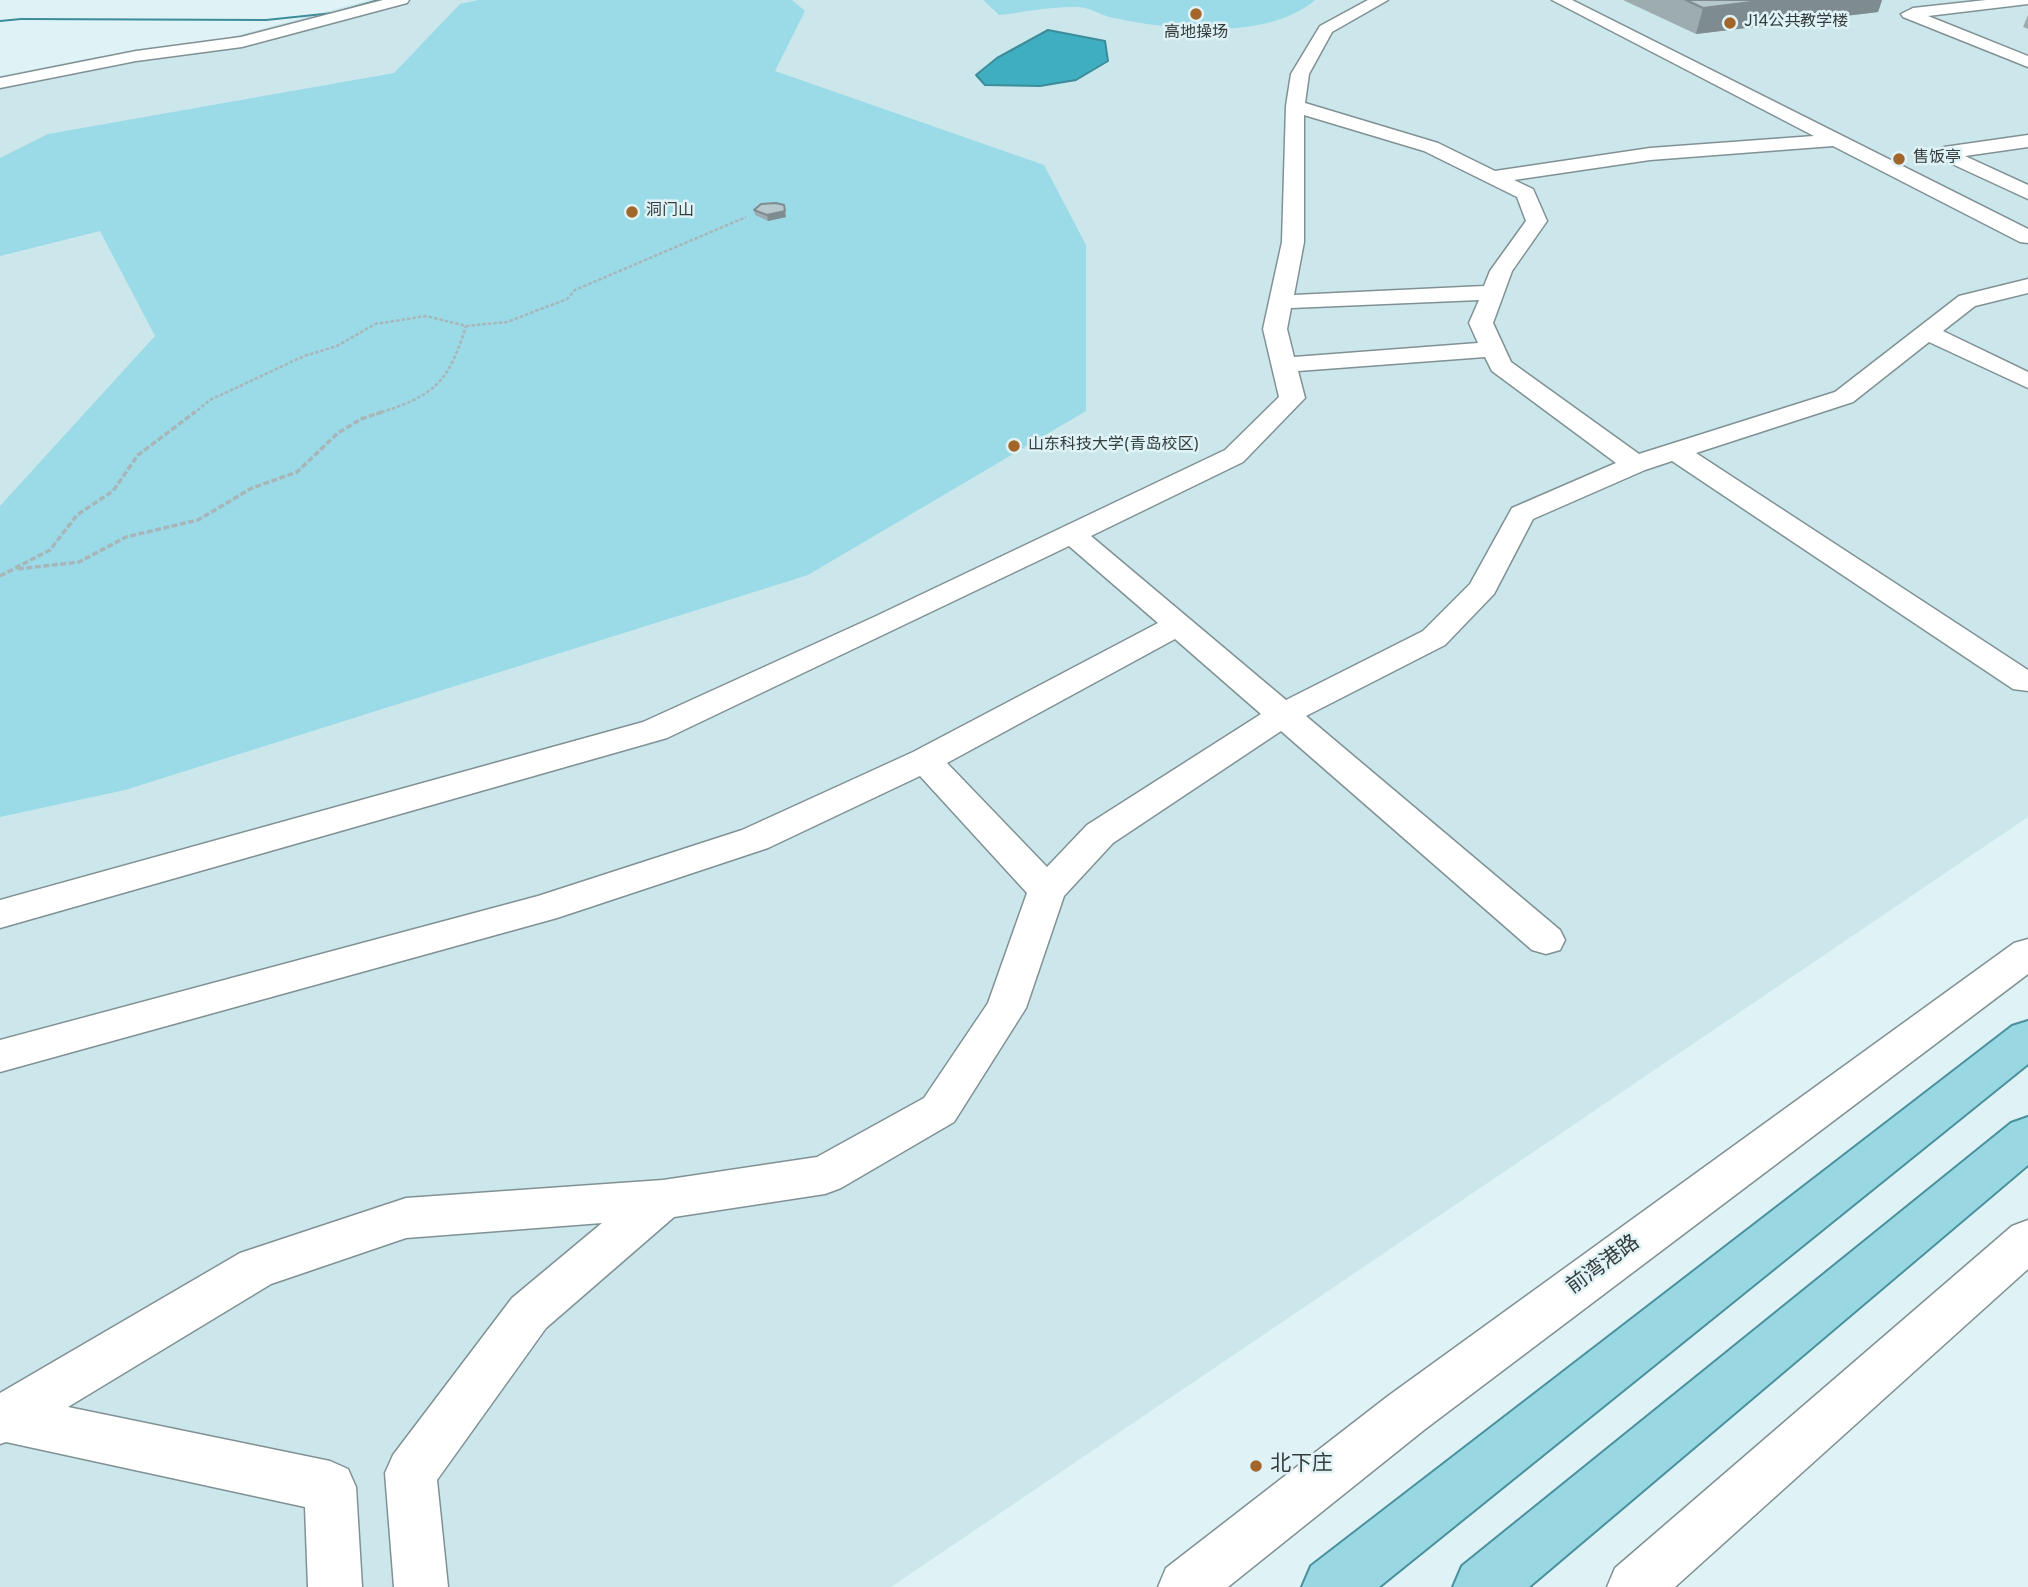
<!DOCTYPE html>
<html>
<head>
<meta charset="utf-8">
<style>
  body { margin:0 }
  canvas { display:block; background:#dff2f5 }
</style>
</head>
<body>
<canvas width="2028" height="1587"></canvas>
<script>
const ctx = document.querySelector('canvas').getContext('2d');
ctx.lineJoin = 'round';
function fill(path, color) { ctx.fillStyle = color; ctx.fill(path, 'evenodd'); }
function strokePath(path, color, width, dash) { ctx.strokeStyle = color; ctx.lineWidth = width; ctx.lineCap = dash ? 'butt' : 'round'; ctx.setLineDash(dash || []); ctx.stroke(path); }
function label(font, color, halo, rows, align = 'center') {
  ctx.font = font + ' Overpass,"Noto Sans SC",sans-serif'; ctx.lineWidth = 5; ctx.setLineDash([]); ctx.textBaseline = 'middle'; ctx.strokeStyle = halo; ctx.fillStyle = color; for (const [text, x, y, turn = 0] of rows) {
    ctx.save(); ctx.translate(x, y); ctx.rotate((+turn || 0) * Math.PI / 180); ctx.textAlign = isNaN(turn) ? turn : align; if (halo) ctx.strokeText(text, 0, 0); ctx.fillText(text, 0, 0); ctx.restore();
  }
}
fill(new Path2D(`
  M370 0H2028V817L891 1587H0V76L95 57 231 37Z`), '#cbe7ec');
fill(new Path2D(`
  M478 0H792L805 11 775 71 1044 165 1086 245V411L808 575 125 790 0 817V506L155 336 100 231 0 256V158L48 134 394 73 460 4Z
  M983 0H1315C1268 41 1171 30 1114 18 1102 16 1090 7 1078 7 1052 6 1025 12 999 15Z`), '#9bdae7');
const water = new Path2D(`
  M1048 30 1105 41 1108 61 1076 80 1040 86 985 85 976 75 997 58Z`);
fill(water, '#40aec1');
strokePath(water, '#3c8c99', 2);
fill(new Path2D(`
  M375 0H382L333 14 266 21 21 20 0 22V20L21 18 266 19 333 12Z`), '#3c8c99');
const minor = new Path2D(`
  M383 0H409L407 3 242 47 136 61 0 88V78L136 51 241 37Z
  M1368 0H1388L1332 32 1309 74 1305 103 1438 143 1495 171 1650 148 1814 136 1552 0H1572L2028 229V243L2020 242 1833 146 1650 160 1514 180 1533 189 1547 221 1512 271 1493 323 1511 362 1639 454 1835 392 1959 296 2028 279V293L1975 306 1943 331 2028 372V388L1929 342 1853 402 1696 453 2028 670V691L2013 689 1672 461 1645 470 1533 519 1494 594 1445 645 1306 716 1560 930 1565 940 1560 950 1546 954 1532 950 1281 731 1113 843 1064 896 1026 1008 954 1122 841 1188 825 1194 674 1217 546 1328 437 1480 448 1587H394L385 1473 393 1455 512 1298 602 1223 406 1238 271 1284 68 1407 330 1461 348 1469 356 1487 362 1587H308L305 1507 6 1442 0 1444V1393L240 1253 406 1198 663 1180 817 1157 924 1098 988 1003 1027 893 920 776 768 848 557 918 0 1072V1040L538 896 742 830 913 752 1158 623 1069 546 667 738 0 928V900L643 722 874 617 1225 450 1279 397 1263 329 1282 242 1286 106 1291 74 1320 26ZM1304 115 1424 151 1517 197 1526 221 1490 271 1484 286 1294 295 1304 242ZM1479 300 1469 323 1478 343 1294 357 1287 329 1291 308ZM1485 357 1492 371 1616 463 1512 508 1470 584 1423 631 1286 700 1091 536 1243 462 1305 398 1298 371ZM1175 639 1261 714 1087 825 1047 867 947 763Z
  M1986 0H2028V4L1928 16 2028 56V67L1903 17 1901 14 1913 8Z
  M2028 135V147L1965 156 2028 185V199L1937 157 1934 153 1944 147Z
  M2028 939V974L1424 1430 1228 1587H1158L1166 1568 1388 1396 2014 943Z
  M2028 1220V1269L1675 1587H1607L1615 1568 2012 1226Z`);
const major = new Path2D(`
  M2028 1021V1064L1379 1587H1302L1311 1566 2012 1026Z
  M2028 1117V1165L1529 1587H1453L1462 1566 2011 1123Z`);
strokePath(minor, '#809194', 3);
strokePath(major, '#49909d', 4);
strokePath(new Path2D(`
  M193 414 210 400 304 356 337 346 375 324 426 316 466 326 507 322 567 299 575 290 746 217
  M376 414C434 396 448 384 466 326`), '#a7b6b9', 2.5, [3.5, 2]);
strokePath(new Path2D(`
  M18 569 79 562 126 537 198 520 252 488 297 472 338 433 361 419 382 412
  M0 576 50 550 77 515 113 491 138 455 195 412`), '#a7b6b9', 3.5, [6, 2.5]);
fill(minor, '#fff');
fill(major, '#99d7e3');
fill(new Path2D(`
  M1623 0H1882L1878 12 1696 34Z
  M2028 15V29L2023 27Z
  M754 210 786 217 768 221 755 215Z`), '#9dacaf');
fill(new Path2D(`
  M1767 0H1882L1878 12 1696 34 1703 8Z
  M785 211 786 217 768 221 767 215Z`), '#7f8c8f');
const building = new Path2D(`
  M1686 0H1767L1703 8Z
  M776 203 784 205 785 211 767 215 754 210 761 204Z`);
fill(building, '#b6c8cc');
strokePath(building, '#7f8c8f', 2);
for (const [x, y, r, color] of [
  [1196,14,7,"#a3662a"],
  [1730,23,7,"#a3662a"],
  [1899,159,7,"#a3662a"],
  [632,212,7,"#a3662a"],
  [1014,446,7,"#a3662a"],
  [1256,1466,7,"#a3662a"]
]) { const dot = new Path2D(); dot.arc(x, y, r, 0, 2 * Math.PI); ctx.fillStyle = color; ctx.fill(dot); strokePath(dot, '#dff2f5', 2.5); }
label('16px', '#343c3d', '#dff2f5', [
  ["J14公共教学楼",1744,23],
  ["高地操场",1196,34,"center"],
  ["售饭亭",1913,159],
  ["洞门山",646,212],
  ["山东科技大学(青岛校区)",1028,446]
], 'left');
label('21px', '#343c3d', '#dff2f5', [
  ["前湾港路",1604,1266,-36]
]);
label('21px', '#343c3d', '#dff2f5', [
  ["北下庄",1270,1466]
], 'left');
</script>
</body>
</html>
